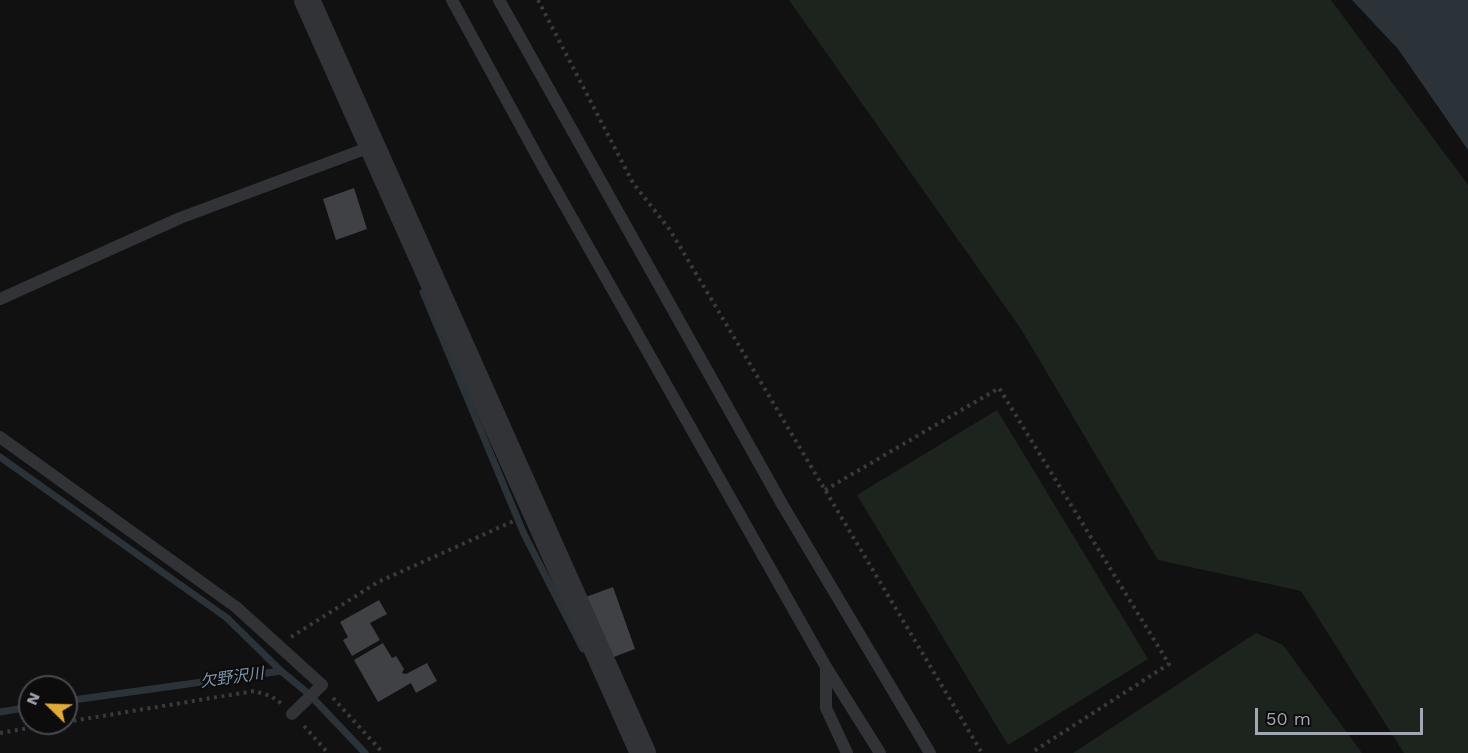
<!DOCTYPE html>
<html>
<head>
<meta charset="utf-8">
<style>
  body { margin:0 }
  #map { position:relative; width:1468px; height:753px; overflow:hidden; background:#111112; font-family:"Work Sans",sans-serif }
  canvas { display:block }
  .north { position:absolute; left:18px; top:675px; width:60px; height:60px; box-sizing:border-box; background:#0c0c0d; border:2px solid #484a4f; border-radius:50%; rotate:293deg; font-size:16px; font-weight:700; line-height:24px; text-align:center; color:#a3a7b1 }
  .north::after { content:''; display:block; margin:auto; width:21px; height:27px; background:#e0ab3a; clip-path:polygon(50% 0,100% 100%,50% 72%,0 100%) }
  .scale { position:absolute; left:1255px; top:708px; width:168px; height:27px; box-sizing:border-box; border:3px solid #a3a7b1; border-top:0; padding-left:8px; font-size:18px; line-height:21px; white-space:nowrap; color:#a3a7b1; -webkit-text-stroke:4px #0c0c0d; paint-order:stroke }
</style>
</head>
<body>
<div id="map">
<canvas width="1468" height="753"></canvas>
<div class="north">N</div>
<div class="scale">50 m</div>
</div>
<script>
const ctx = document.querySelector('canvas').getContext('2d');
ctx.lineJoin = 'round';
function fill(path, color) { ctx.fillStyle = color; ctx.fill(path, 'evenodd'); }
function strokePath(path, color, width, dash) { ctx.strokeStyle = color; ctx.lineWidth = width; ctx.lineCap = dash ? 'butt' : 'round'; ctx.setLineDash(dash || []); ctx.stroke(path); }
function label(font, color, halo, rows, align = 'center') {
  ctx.font = font + ' "Work Sans","Noto Sans JP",sans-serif'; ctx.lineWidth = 4.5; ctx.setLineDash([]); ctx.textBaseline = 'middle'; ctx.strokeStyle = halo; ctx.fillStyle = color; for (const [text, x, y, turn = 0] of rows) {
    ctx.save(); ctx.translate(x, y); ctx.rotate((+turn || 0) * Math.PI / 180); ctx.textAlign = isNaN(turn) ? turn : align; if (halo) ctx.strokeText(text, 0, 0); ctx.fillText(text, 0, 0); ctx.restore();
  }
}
fill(new Path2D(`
  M789 0H1331L1468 185V753H1404L1301 591 1158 560 1021 329Z
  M997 410 1148 659 1008 745 857 495Z
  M1256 633 1283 645 1362 753H1073Z`), '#1d241e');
fill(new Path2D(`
  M1352 0H1468V150L1398 49Z`), '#2b3339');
strokePath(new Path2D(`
  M423 292 524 534 583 649
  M0 457 227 618 281 671
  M66 701 281 671 309 694 365 753
  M0 712 30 707`), '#2b3339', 7);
fill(new Path2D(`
  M354 188 367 229 336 240 323 199Z
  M613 587 635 649 611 658 583 598Z
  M379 600 387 614 370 623 380 640 352 656 343 640 348 637 340 622Z
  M383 643 392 658 396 656 404 669 402 673 406 674 427 663 437 681 416 693 411 683 378 702 354 660Z`), '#404145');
strokePath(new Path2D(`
  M538 0 633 183 670 230 982 753
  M825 490 999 388 1169 664 1031 753
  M291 637 378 582 516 520
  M333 698 383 753
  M66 722 254 691 271 696 282 704
  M304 726 328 753
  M0 733 58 723`), '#383a3e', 4, [3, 4.5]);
strokePath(new Path2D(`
  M452 0 542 165 826 667 880 753
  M499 0 782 504 930 753
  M0 299 180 218 373 146
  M0 437 236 607 322 685 292 714
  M826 669V708L847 753`), '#323337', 12);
strokePath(new Path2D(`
  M307 0 643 753`), '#323337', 26);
label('italic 16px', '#7d94aa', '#0c0c0d', [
  ["欠野沢川",232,678,-8]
]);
</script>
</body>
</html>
